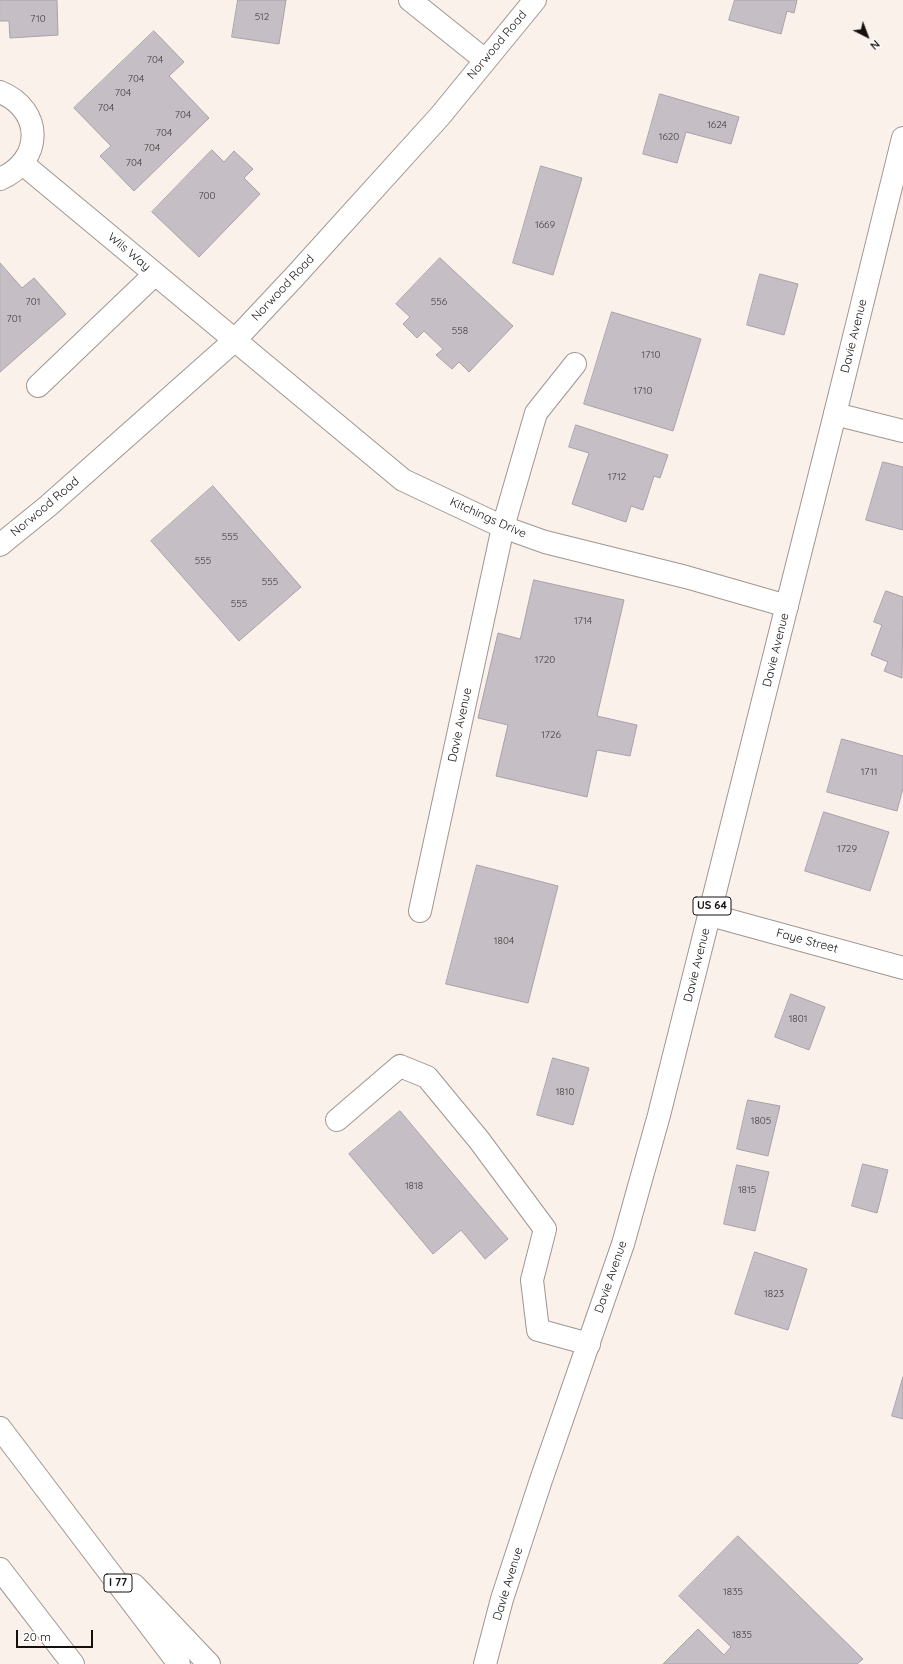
<!DOCTYPE html>
<html>
<head>
<meta charset="utf-8">
<style>
  body { margin:0 }
  #map { position:relative; width:903px; height:1664px; overflow:hidden; background:#fbf1eb; font-family:Quicksand,sans-serif }
  canvas { display:block }
  .north { position:absolute; left:847px; top:16px; width:40px; height:40px; -webkit-text-stroke:3px #fff; paint-order:stroke; rotate:138deg; font-size:11px; font-weight:700; line-height:16px; text-align:center; color:#14100f }
  .north::after { content:''; display:block; margin:auto; width:14px; height:18px; background:#14100f; clip-path:polygon(50% 0,100% 100%,50% 72%,0 100%) }
  .scale { position:absolute; left:16px; top:1630px; width:77px; height:18px; box-sizing:border-box; border:2px solid #14100f; border-top:0; padding-left:5px; font-size:12px; line-height:14px; white-space:nowrap; color:#14100f; -webkit-text-stroke:3px #fff; paint-order:stroke }
</style>
</head>
<body>
<div id="map">
<canvas width="903" height="1664"></canvas>
<div class="north">N</div>
<div class="scale">20 m</div>
</div>
<script>
const ctx = document.querySelector('canvas').getContext('2d');
ctx.lineJoin = 'round';
function fill(path, color) { ctx.fillStyle = color; ctx.fill(path, 'evenodd'); }
function strokePath(path, color, width, dash) { ctx.strokeStyle = color; ctx.lineWidth = width; ctx.lineCap = dash ? 'butt' : 'round'; ctx.setLineDash(dash || []); ctx.stroke(path); }
function label(font, color, halo, rows, align = 'center') {
  ctx.font = font + ' Quicksand,sans-serif'; ctx.lineWidth = 3; ctx.setLineDash([]); ctx.textBaseline = 'middle'; ctx.strokeStyle = halo; ctx.fillStyle = color; for (const [text, x, y, turn = 0] of rows) {
    ctx.save(); ctx.translate(x, y); ctx.rotate((+turn || 0) * Math.PI / 180); ctx.textAlign = isNaN(turn) ? turn : align; if (halo) ctx.strokeText(text, 0, 0); ctx.fillText(text, 0, 0); ctx.restore();
  }
}
const building = new Path2D(`
  M0 0H57L58 35 10 38 9 21H0Z
  M238 0H286L279 44 232 37Z
  M735 0H797L794 13 787 11 781 34 729 20Z
  M154 31 184 62 169 76 209 118 134 191 100 156 111 146 74 108Z
  M660 94 739 117 731 144 686 132 677 163 643 154Z
  M212 150 224 162 234 151 253 169 244 178 260 194 199 257 152 212Z
  M541 166 582 178 553 275 513 263Z
  M440 258 513 326 469 372 459 362 452 369 436 355 443 349 424 331 417 338 403 324 410 317 396 304Z
  M0 263 22 288 34 278 66 314 0 372Z
  M760 274 798 284 784 335 747 325Z
  M612 312 701 339 673 431 584 404Z
  M576 425 668 455 660 478 654 476 643 510 631 506 626 522 572 504 589 453 569 447Z
  M883 462 903 467V530L866 520Z
  M213 486 301 587 239 641 151 541Z
  M534 580 624 600 597 716 637 725 630 756 597 750 587 797 496 776 508 725 478 718 498 633 520 639Z
  M886 591 903 597 902 678 884 671 888 662 871 655 882 625 874 622Z
  M842 739 903 756V788L897 811 827 792Z
  M824 812 889 832 870 891 805 871Z
  M477 865 558 886 528 1003 446 984Z
  M791 994 825 1007 809 1050 775 1037Z
  M553 1058 589 1068 573 1125 537 1115Z
  M748 1100 780 1106 768 1156 737 1149Z
  M400 1111 508 1239 485 1259 461 1230 433 1254 349 1154Z
  M863 1164 888 1170 877 1213 852 1206Z
  M737 1165 769 1172 755 1231 724 1224Z
  M755 1252 807 1269 788 1330 735 1314Z
  M903 1377V1419L892 1416Z
  M738 1536 863 1659 857 1664H663L698 1629 724 1655 731 1647 679 1596Z`);
fill(building, '#c5bec5');
strokePath(building, '#a8a1a8', 1);
const minor = new Path2D(`
  M410 0 485 60
  M0 92C44 110 43 161 0 179
  M23 164 403 480 503 527 545 542 686 577 787 606
  M38 386 155 274
  M835 414 903 431
  M0 545 48 506 235 340 296 275 440 116 535 0
  M420 911 503 527 536 413 575 364
  M710 915 903 968
  M337 1120 400 1066 427 1077 479 1140 545 1229 532 1280 538 1330 589 1344`);
const major = new Path2D(`
  M485 1664 502 1599 541 1480 623 1244 659 1115 835 414 903 138`);
const highway = new Path2D(`
  M0 1428 179 1664
  M0 1569 73 1664
  M134 1585 209 1664`);
strokePath(minor, '#a09691', 24);
strokePath(major, '#a09691', 24);
strokePath(highway, '#a09691', 24);
strokePath(minor, '#fff', 22);
strokePath(major, '#fff', 22);
strokePath(highway, '#fff', 22);
label('10px', '#403c3c', null, [
  ["512",262,17],
  ["710",38,19],
  ["704",155,60],
  ["704",136,79],
  ["704",123,93],
  ["704",106,108],
  ["704",183,115],
  ["1624",717,125],
  ["704",164,133],
  ["1620",669,137],
  ["704",152,148],
  ["704",134,163],
  ["700",207,196],
  ["1669",545,225],
  ["701",33,302],
  ["556",439,302],
  ["701",14,319],
  ["558",460,331],
  ["1710",651,355],
  ["1710",643,391],
  ["1712",617,477],
  ["555",230,537],
  ["555",203,561],
  ["555",270,582],
  ["555",239,604],
  ["1714",583,621],
  ["1720",545,660],
  ["1726",551,735],
  ["1711",869,772],
  ["1729",847,849],
  ["1804",504,941],
  ["1801",798,1019],
  ["1810",565,1092],
  ["1805",761,1121],
  ["1818",414,1186],
  ["1815",747,1190],
  ["1823",774,1294],
  ["1835",733,1592],
  ["1835",742,1635]
]);
for (const [x, y, w] of [
  [712,906,38],
  [118,1583,28]
]) { const box = new Path2D(); box.roundRect(x - w / 2, y - 9, w, 18, 3); ctx.fillStyle = '#fff'; ctx.fill(box); strokePath(box, '#14100f', 1); }
label('bold 11px', '#14100f', null, [
  ["US 64",712,906],
  ["I 77",118,1583]
]);
label('12px', '#14100f', '#fff', [
  ["Norwood Road",497,45,-50],
  ["Wils Way",129,252,40],
  ["Norwood Road",283,288,-47],
  ["Davie Avenue",854,336,-76],
  ["Norwood Road",45,507,-40],
  ["Kitchings Drive",488,518,24],
  ["Davie Avenue",776,650,-76],
  ["Davie Avenue",460,725,-78],
  ["Faye Street",807,941,15],
  ["Davie Avenue",697,965,-76],
  ["Davie Avenue",611,1277,-71],
  ["Davie Avenue",508,1584,-73]
]);
</script>
</body>
</html>
